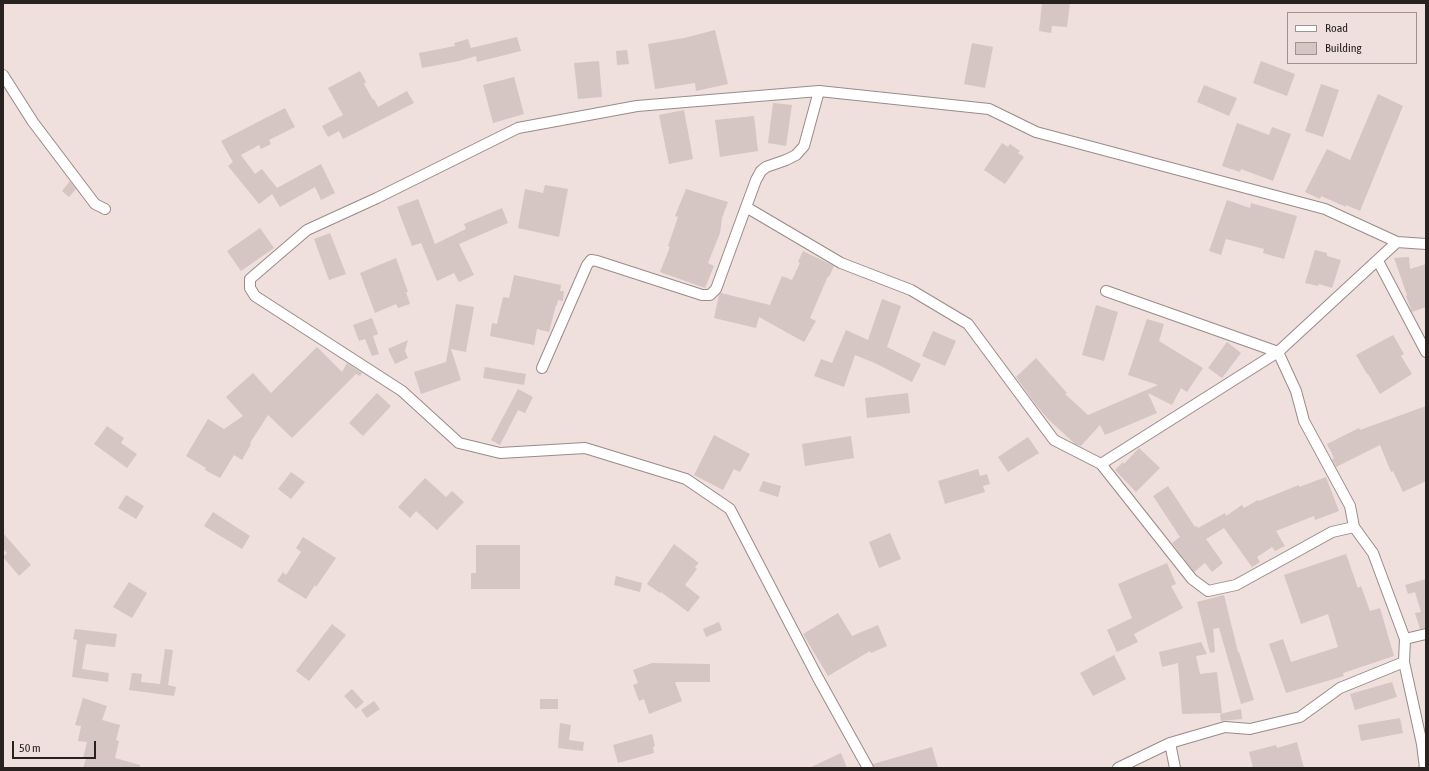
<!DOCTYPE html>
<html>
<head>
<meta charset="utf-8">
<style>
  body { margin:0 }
  #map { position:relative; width:1429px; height:771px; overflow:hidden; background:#efdfdd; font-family:"Asap Condensed",sans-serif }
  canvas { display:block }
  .frame { position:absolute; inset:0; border:4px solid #272120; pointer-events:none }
  .legend { position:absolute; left:1287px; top:12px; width:130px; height:52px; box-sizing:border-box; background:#efdfdd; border:1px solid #9f9391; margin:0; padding:5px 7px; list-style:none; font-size:12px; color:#272120 }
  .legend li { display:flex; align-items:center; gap:8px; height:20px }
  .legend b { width:20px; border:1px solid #9f9391 }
  .scale { position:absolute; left:12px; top:741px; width:84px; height:18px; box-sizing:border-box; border:2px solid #272120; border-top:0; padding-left:5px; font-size:12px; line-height:14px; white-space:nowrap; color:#272120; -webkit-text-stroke:3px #efdfdd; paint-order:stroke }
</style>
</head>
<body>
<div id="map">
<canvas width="1429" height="771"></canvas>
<div class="frame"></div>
<ul class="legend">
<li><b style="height:5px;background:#fff"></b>Road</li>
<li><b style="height:11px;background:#d5c5c3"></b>Building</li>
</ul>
<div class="scale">50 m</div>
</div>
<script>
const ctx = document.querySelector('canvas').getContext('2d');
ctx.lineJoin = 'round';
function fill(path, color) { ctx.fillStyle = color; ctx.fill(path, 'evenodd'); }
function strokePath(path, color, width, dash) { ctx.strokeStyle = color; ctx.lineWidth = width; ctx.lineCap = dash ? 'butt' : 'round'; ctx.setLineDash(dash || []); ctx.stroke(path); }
fill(new Path2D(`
  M1042 3H1070L1067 27 1052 26 1051 33 1039 31Z
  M715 30 728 84 696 91 695 83 655 89 648 44 684 38Z
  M517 37 521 51 477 62 476 56 459 61 422 68 419 53 455 46 454 43 468 39 471 48Z
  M972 43 993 47 985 88 964 84Z
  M627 50 629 64 617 65 616 51Z
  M599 61 602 97 578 99 574 63Z
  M1261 61 1295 74 1287 96 1253 83Z
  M360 71 366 82 364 84 373 100 374 99 378 107 407 91 414 103 343 139 339 131 328 137 322 126 343 115 328 88Z
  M514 77 524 114 493 123 483 85Z
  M1321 84 1339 90 1323 137 1305 131Z
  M1204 85 1237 98 1229 116 1197 102Z
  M1378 94 1403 106 1360 211 1346 205V207L1321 196 1320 199 1305 192 1327 149 1350 160Z
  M773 103 792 105 786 146 768 143Z
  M285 108 295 127 269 140 271 144 261 149 259 145 241 155 255 174 262 169 277 188 321 164 335 193 321 200 315 187 280 207 272 194 259 204 228 166 233 162 221 141Z
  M684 110 693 159 669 164 659 115Z
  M754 116 758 151 720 157 715 120Z
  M1237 123 1269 135 1272 127 1291 134 1273 181 1241 169 1240 172 1222 166Z
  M1002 143 1008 147 1010 144 1020 151 1018 153 1024 157 1005 184 984 170Z
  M70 181 76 189 69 197 62 191Z
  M545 185 568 189 559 237 518 228 525 189 543 193Z
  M686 189 728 202 722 218 720 233 708 263 714 266 705 288 660 272 670 247 668 246 678 217 675 216Z
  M418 199 435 244 466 229 464 224 502 208 508 223 459 244 474 275 459 282 454 273 437 281 421 243 412 246 397 207Z
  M1227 200 1250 208 1251 203 1297 216 1284 259 1263 253 1264 249 1226 239 1221 255 1209 251Z
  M260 228 274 248 241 271 227 251Z
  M330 233 346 274 329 280 314 239Z
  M1315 250 1327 253V256L1341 260 1332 288 1319 284 1318 286 1305 283Z
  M803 251 834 266 829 277 828 276 810 318 816 321 804 342 759 317 756 328 714 318 719 295 721 293 770 305 782 276 792 280 800 263 798 262Z
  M1409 257 1410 269 1426 264V307L1412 312 1406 296 1407 295 1394 258Z
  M396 258 408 292H406L410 304 398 308 396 304 375 313 360 273Z
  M514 275 561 285 560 291H564L563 301 558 300 557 305H556L549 332 537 329 534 345 490 336 492 323 497 324 503 297 509 298Z
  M882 299 901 306 887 347 921 364 912 382 877 364 855 355 844 387 814 376 821 359 832 363 846 330 868 340Z
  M456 304 474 307 466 352 451 349 461 380 421 394 414 372 446 362Z
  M1096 305 1118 312 1104 361 1082 355Z
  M372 318 378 334 373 336 379 354 372 356 365 339 359 341 353 325Z
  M1147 319 1164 324 1159 341 1203 368 1187 392 1181 388 1172 405 1148 393 1157 413 1105 435 1100 425 1081 446 1075 444 1048 419 1037 406 1016 377 1036 358 1067 393 1065 394 1088 415 1158 385 1128 375Z
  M933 331 956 341 945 366 922 356Z
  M1393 335 1404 354 1401 356 1412 374 1380 394 1368 374H1367L1356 355Z
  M408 340 405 351 408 358 395 364 388 349Z
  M1227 342 1241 353 1222 378 1208 368Z
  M317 347 342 372 347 363 362 373 360 376 356 374 292 438 268 415 250 443 251 444 242 460 234 455 220 478 205 470 206 468 186 456 208 419 224 429 243 416 226 397 253 373 271 393Z
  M485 367 526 374 524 385 483 378Z
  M518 389 533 397 525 413 518 410 500 445 491 440Z
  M377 393 391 406 363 436 349 423Z
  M908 393 910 413 867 418 865 398Z
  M1426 406V481L1403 492 1393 471 1391 472 1380 445 1336 467 1332 459 1334 458 1327 444 1359 428 1360 430Z
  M107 426 124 438 121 443 137 454 127 468 94 444Z
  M714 435 750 454 740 472 734 469 723 490 694 475Z
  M851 436 854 458 805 466 802 444Z
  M1028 437 1039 453 1008 472 998 457Z
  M1139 448 1160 468 1136 492 1115 470 1123 462 1124 464Z
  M978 469 980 476 987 474 990 484 983 486 985 492 945 504 938 481Z
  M291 472 305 482 291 499 278 489Z
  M1326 477 1339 511 1315 520 1314 516 1276 531 1285 546 1275 551 1272 547 1257 557 1260 562 1252 567 1224 528 1206 539 1223 563 1212 572 1205 563 1194 572 1172 543 1180 537 1153 496 1168 486 1195 527 1197 526 1198 528 1225 513 1226 516 1242 505 1244 508 1258 500 1259 501 1299 485V487Z
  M425 478 446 497 452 491 464 502 437 530 416 511 410 518 398 507Z
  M763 481 781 486 778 497 759 491Z
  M126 495 144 506 136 519 118 508Z
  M213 512 250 536 242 549 204 526Z
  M3 533 31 565 19 576 3 557 7 553 3 549Z
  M890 533 901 559 879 568 869 542Z
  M303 537 336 558 316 587 315 585 306 599 277 581 283 572 286 575 301 552 296 548Z
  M674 544 699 563 695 567 697 569 685 585 700 597 688 612 661 592 660 593 647 584Z
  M476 545H520V589H471V573H476Z
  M1346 554 1358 588 1361 586 1370 611 1380 608 1394 656 1343 673 1344 676 1286 693 1269 644 1283 639 1291 662 1338 647 1328 614 1301 624 1284 575Z
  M1167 563 1176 584 1171 586 1183 608 1134 634 1138 642 1117 652 1107 630 1132 618 1118 584Z
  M616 576 642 583 640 592 614 585Z
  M1426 579V628L1420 629 1415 613 1421 612 1415 592 1408 594 1405 585Z
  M129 582 147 593 132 618 113 607Z
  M1224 595 1238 652H1239L1254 700 1241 704 1219 628 1213 629 1215 652 1210 653 1197 602Z
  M838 613 852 636 878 625 887 646 871 653 870 651 828 676 803 634Z
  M719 622 722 630 706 637 703 629Z
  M332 624 346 635 309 681 296 671Z
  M75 629 117 634 115 647 86 644 82 669 109 673 108 682 72 677 77 640 73 639Z
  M1201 642 1207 654 1196 656 1200 674 1217 672 1222 713 1182 714 1178 663 1162 667 1159 652Z
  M165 649 173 650 168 685 176 687 174 696 129 690 132 673 142 674 141 682 160 684Z
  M1114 655 1126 679 1093 696 1080 673Z
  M652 663 710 664V682H675L682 701 649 714 644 699 639 701 633 685 638 683 633 670Z
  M1392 682 1397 697 1355 710 1350 694Z
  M352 689 364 702 356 709 344 696Z
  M83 698 107 706 102 720 120 725 116 740 119 741 115 758 140 765V768H83L86 759 83 758 87 742 78 741 81 726 75 725Z
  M540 699H558V709H540Z
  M374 701 380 709 367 718 361 710Z
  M1241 709 1242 719 1221 721 1220 714Z
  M1400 718 1403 733 1361 741 1358 725Z
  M560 723 571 725 569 740 584 742 583 751 558 748Z
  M652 734 655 746 653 747 654 753 618 763 613 745Z
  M1297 742 1304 768H1253L1249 752 1276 745 1277 748Z
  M932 747 938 768H874L873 764Z
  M841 753 847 768H809Z`), '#d5c5c3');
const minor = new Path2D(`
  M3 75 33 122 95 204 105 209
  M746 207 756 180 761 171 766 167 786 160 796 155 804 146 819 91
  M1378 261 1426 352
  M1106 291 1278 352 1296 391 1304 421 1350 506 1354 527
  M542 368 587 265 591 260 597 261 702 295H710L716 289 746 207 841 263 911 290 968 324 1054 440 1101 464 1278 352 1397 242
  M1101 464 1192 579 1208 591 1236 585 1332 532 1354 527 1373 553 1405 639
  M1404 662 1422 744 1425 768
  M1170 743 1175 768
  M868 768 818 678 730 509 686 479 585 448 500 453 459 443 402 391 255 296 250 288V279L307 230 377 198 518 128 637 106 819 91 989 109 1036 132 1325 209 1397 242 1426 244
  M1118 768 1170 743 1225 727 1250 729 1300 717 1340 688 1404 662 1405 639 1426 634`);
strokePath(minor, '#9a8b89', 12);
strokePath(minor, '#fff', 10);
</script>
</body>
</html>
